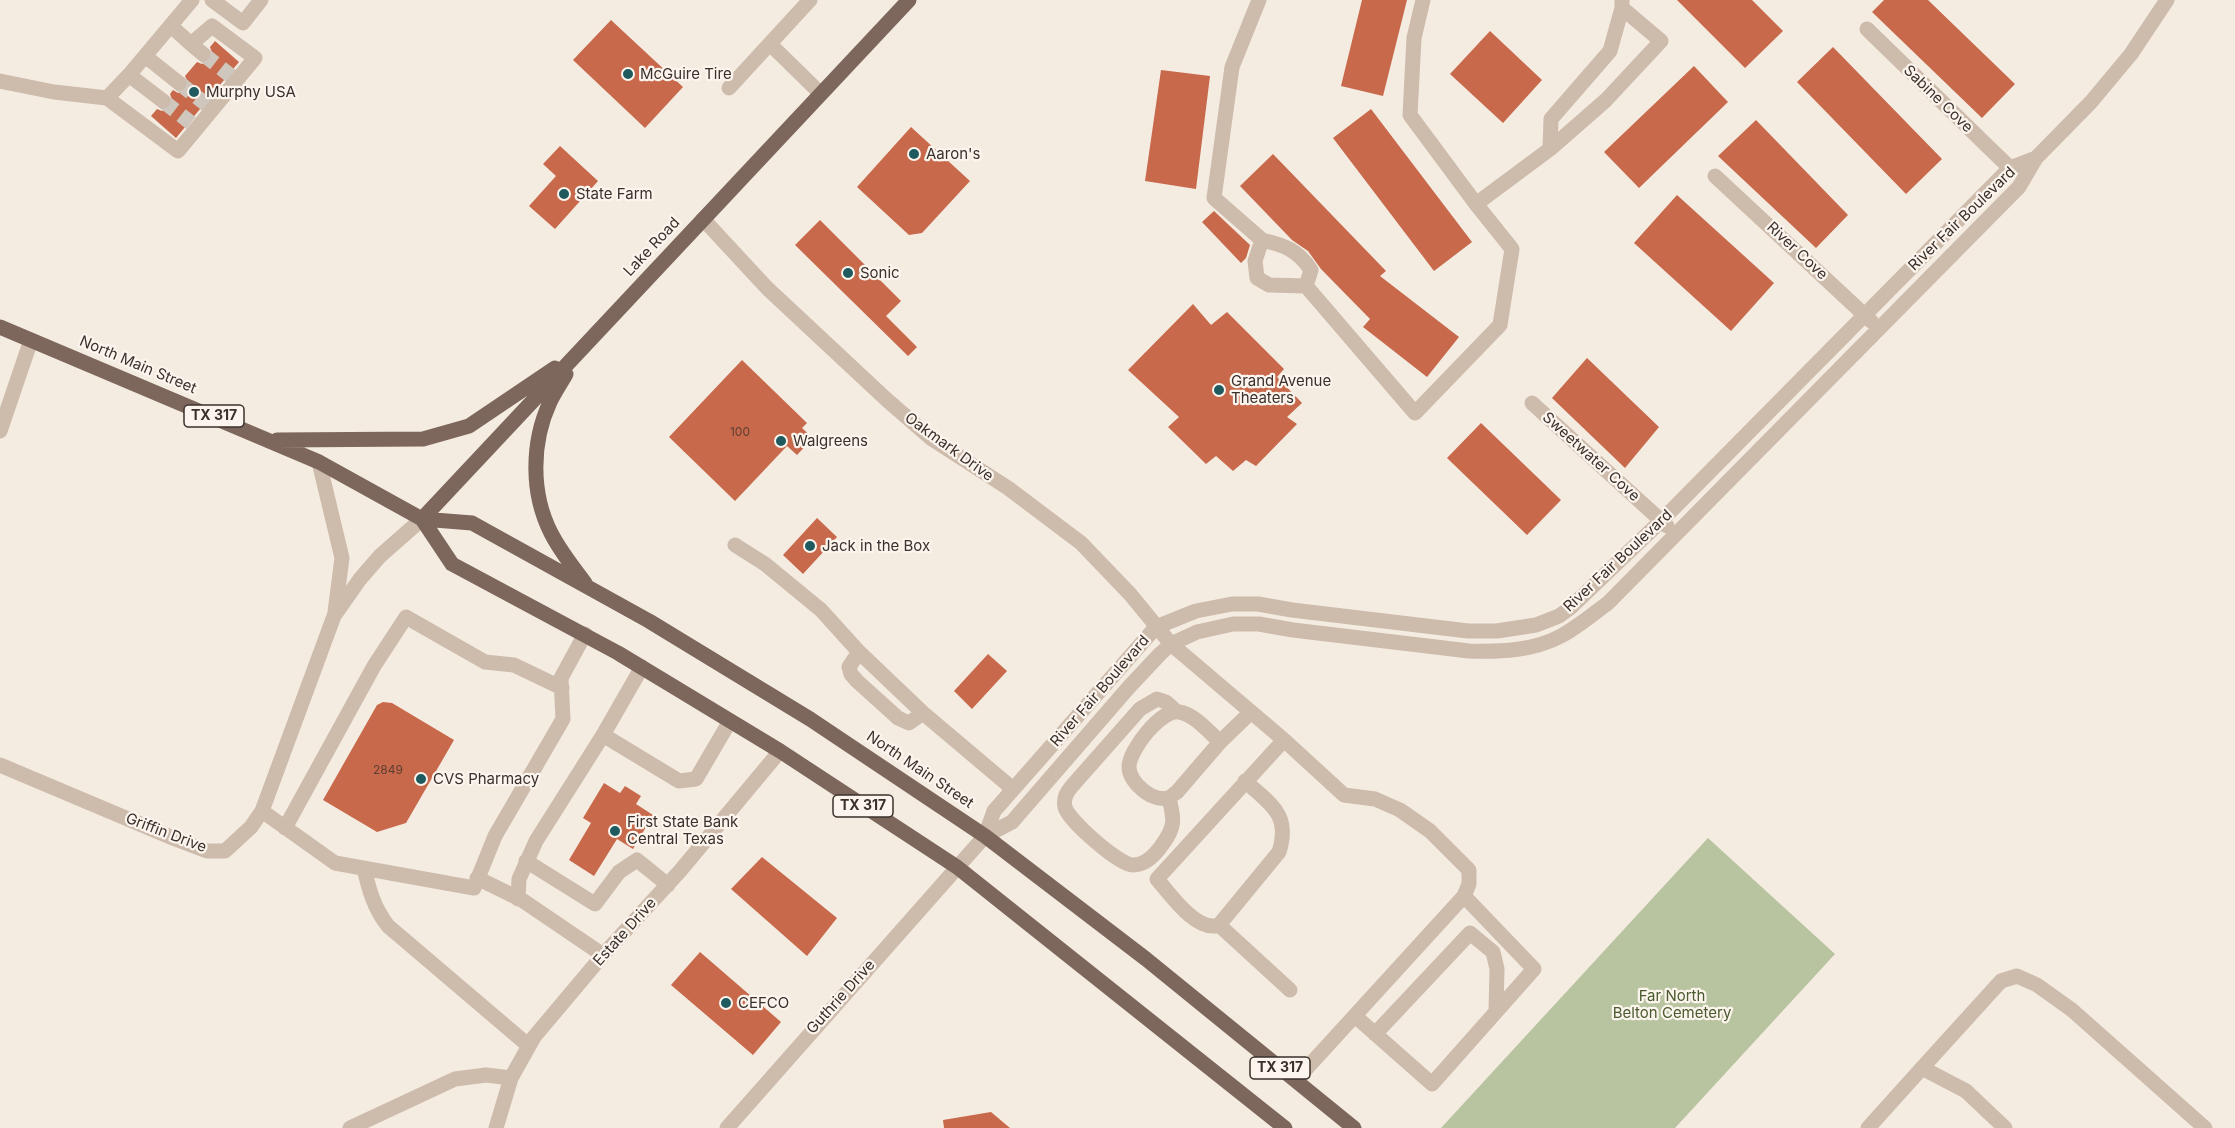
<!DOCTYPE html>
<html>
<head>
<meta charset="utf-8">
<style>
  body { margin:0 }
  canvas { display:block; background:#f4ebe1 }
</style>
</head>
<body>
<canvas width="2235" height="1128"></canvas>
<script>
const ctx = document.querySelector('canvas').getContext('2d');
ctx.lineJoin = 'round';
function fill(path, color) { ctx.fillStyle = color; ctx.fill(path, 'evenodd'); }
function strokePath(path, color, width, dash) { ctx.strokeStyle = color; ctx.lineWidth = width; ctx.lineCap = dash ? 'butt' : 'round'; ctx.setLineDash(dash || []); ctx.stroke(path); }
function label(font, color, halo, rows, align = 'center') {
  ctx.font = font + ' Inter,sans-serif'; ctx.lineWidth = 4.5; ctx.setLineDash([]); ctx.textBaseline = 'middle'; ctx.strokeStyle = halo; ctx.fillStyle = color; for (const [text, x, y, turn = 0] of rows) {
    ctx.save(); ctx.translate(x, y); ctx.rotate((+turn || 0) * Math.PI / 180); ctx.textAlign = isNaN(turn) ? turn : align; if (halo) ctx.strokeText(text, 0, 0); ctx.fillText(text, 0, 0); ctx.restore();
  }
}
fill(new Path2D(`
  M1708 838 1835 954 1675 1128H1441Z`), '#b8c4a0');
fill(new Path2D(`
  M1362 0H1407L1383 96 1341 86Z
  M1677 0H1752L1783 31 1745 68Z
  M1884 0H1928L2015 84 1982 118 1872 12Z
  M611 20 683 87 645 128 573 60Z
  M1490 31 1542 80 1503 123 1450 74Z
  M215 41 239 62 176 138 151 116 157 109 162 111 170 107 173 102 170 94 173 90 178 93 186 89 189 84 185 76 197 62 202 64 210 61 213 55 210 47Z
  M1833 47 1942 159 1906 194 1797 82Z
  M1694 66 1728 102 1639 188 1604 152Z
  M1161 70 1210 76 1196 189 1145 181Z
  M1371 109 1472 242 1434 271 1333 138Z
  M1756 120 1848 215 1816 248 1718 156Z
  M911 127 970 181 922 233 909 235 857 187Z
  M560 146 598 181 555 229 529 206 556 176 543 164Z
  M1273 154 1386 271 1380 276 1459 337 1427 377 1363 327 1370 319 1321 269 1308 251 1292 240 1240 186Z
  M1677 195 1774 283 1731 331 1634 243Z
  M1214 211 1250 245 1246 258 1241 263 1202 222Z
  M820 220 901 301 886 316 917 347 908 356 795 245Z
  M1193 304 1211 325 1227 312 1284 369 1277 377 1302 403 1287 417 1297 424 1256 466 1246 460 1233 471 1216 456 1206 464 1168 427 1179 417 1128 370Z
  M1587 358 1659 427 1625 468 1552 398Z
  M742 360 807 423 802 428 813 438 797 455 787 446 735 501 669 437Z
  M1481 423 1561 500 1527 535 1447 458Z
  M817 518 837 537 803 574 783 555Z
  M988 654 1007 671 972 709 954 691Z
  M383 702 392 703 454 740 406 823 377 832 323 800 377 705Z
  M604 783 620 793 625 786 641 796 636 804 653 815 633 849 617 839 594 876 569 860 591 823 583 818Z
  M762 857 837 918 807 956 731 889Z
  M700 952 781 1022 753 1055 671 985Z
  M991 1112 1010 1128H944L943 1120Z`), '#c8694b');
strokePath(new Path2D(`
  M203 54 231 76
  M179 83 207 105
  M163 101 191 123`), '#cfc6bd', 15, [15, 8]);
strokePath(new Path2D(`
  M212 0 243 23 261 0
  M1259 0 1232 67 1214 198 1262 240 1255 261 1257 278 1269 285 1306 286 1415 413 1500 325 1512 249 1476 204 1550 149 1551 119 1610 51 1622 8V0
  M1423 0 1414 38 1410 115 1476 204
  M1867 29 2010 168
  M191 44 203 54
  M770 44 821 94
  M145 56 179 83
  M129 75 163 101
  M0 81 54 92 107 98 129 75 192 0
  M729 88 810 0
  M107 98 178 151 255 58 212 26 191 44 171 26
  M1550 149 1606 100 1661 41 1622 8
  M1715 176 1871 321
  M703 219 767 288 887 400 932 439 1008 488 1081 543 1130 594 1171 644 1284 740 1344 795 1375 799 1400 810 1430 831 1469 870V884L1464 896 1296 1080
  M1262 240C1284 245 1298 250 1311 270L1306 286
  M1532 403 1667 526
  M0 431 31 340
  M319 462 342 558 335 612
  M735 545 765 564 821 610 859 652 923 713 1013 789
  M859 652 849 667 851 674 857 681 898 718 909 723 923 713
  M642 667 603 735 679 781 696 779 730 721
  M1220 742C1209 732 1194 714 1179 712 1161 709 1129 750 1129 767 1129 783 1154 804 1170 797 1172 796 1175 793 1177 792L1220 742 1250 713
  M0 765 173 838 207 851H225L251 827 262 811 334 616 360 579 380 556 422 519
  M1245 781C1270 804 1291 814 1279 852L1219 925C1197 933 1170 894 1157 879L1284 740
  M1169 798C1174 819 1176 826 1162 845 1155 855 1146 865 1133 865 1119 865 1068 820 1065 807 1063 798 1067 792 1072 786L1140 709 1157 699 1166 702 1176 711
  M262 811 335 863 474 888 495 836 563 719 561 678 585 634
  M285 828 374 666 406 617 485 662 514 665 562 688
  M985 836 994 811 1156 627 1196 611 1232 604H1258L1292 610 1468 631H1497L1536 625 1559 616 1570 608 1661 521 2010 168 2036 158
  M526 861 595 904 619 872 637 860 668 885
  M364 868C369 890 374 908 388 926L529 1046
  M477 878 522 900 603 955
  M518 899 519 879 536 841 603 735
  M1219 925 1290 990
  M1355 1016 1432 1084 1534 969 1464 896
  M1375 1034 1470 933 1493 952 1497 969 1496 1011
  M1922 1068 2001 981 2017 976 2037 985 2072 1010 2205 1128
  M350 1128 455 1079 486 1075 511 1078
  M496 1128 511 1078 534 1037 603 955 680 871 780 751
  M727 1128 985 836 1012 822 1129 687 1160 654 1171 644 1197 632 1233 624H1259L1293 630 1469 651C1500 652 1533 651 1561 636 1578 627 1593 614 1608 603L2019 187 2036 158 2091 102 2131 54 2167 0
  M1868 1128 1922 1068 1966 1091 2005 1128`), '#cdbbac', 15);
strokePath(new Path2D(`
  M0 327 319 462 422 519 472 523 649 621 810 719 985 836 1146 959 1354 1128
  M566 374C561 383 554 393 550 402 531 443 531 494 551 533 560 551 573 567 585 583
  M277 440 423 439 469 426 555 368
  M422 519 452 564 618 653 780 751 957 867 1285 1128
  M422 519 909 0`), '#7d675c', 15);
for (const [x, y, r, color] of [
  [628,74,6,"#1f5a5e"],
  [194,92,6,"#1f5a5e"],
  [914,154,6,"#1f5a5e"],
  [564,194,6,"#1f5a5e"],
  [848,273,6,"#1f5a5e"],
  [1219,390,6,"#1f5a5e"],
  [781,441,6,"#1f5a5e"],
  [810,546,6,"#1f5a5e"],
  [421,779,6,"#1f5a5e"],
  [615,831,6,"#1f5a5e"],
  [726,1003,6,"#1f5a5e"]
]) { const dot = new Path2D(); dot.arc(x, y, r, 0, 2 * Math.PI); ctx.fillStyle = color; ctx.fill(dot); strokePath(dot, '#fbf5ee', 2); }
label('12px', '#5e3e33', null, [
  ["100",740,432],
  ["2849",388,770]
]);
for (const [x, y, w] of [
  [214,416,60],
  [863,806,60],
  [1280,1068,60]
]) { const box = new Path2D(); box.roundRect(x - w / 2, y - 11, w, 22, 4.5); ctx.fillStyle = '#fbf5ee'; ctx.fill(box); strokePath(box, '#3b302b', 1.5); }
label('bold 14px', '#3b302b', null, [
  ["TX 317",214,416],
  ["TX 317",863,806],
  ["TX 317",1280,1068]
]);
label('15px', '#3b302b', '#fbf5ee', [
  ["McGuire Tire",640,74],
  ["Murphy USA",206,92],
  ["Aaron's",926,154],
  ["State Farm",576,194],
  ["Sonic",860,273],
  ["Grand Avenue",1231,381],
  ["Theaters",1231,398],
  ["Walgreens",793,441],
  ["Jack in the Box",822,546],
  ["CVS Pharmacy",433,779],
  ["First State Bank",627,822],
  ["Central Texas",627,839],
  ["CEFCO",738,1003]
], 'left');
label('15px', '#3b302b', '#fbf5ee', [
  ["Sabine Cove",1938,99,44],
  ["River Fair Boulevard",1962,219,-44],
  ["Lake Road",652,247,-47],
  ["River Cove",1797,251,43],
  ["North Main Street",138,365,23],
  ["Oakmark Drive",949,447,36],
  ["Sweetwater Cove",1591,457,42],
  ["River Fair Boulevard",1618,561,-43],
  ["River Fair Boulevard",1100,691,-49],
  ["North Main Street",920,770,34],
  ["Griffin Drive",166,833,21],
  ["Estate Drive",625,932,-48],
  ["Guthrie Drive",841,997,-48]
]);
label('15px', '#4a5a2e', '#fbf5ee', [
  ["Far North",1672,996],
  ["Belton Cemetery",1672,1013]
]);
</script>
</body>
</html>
